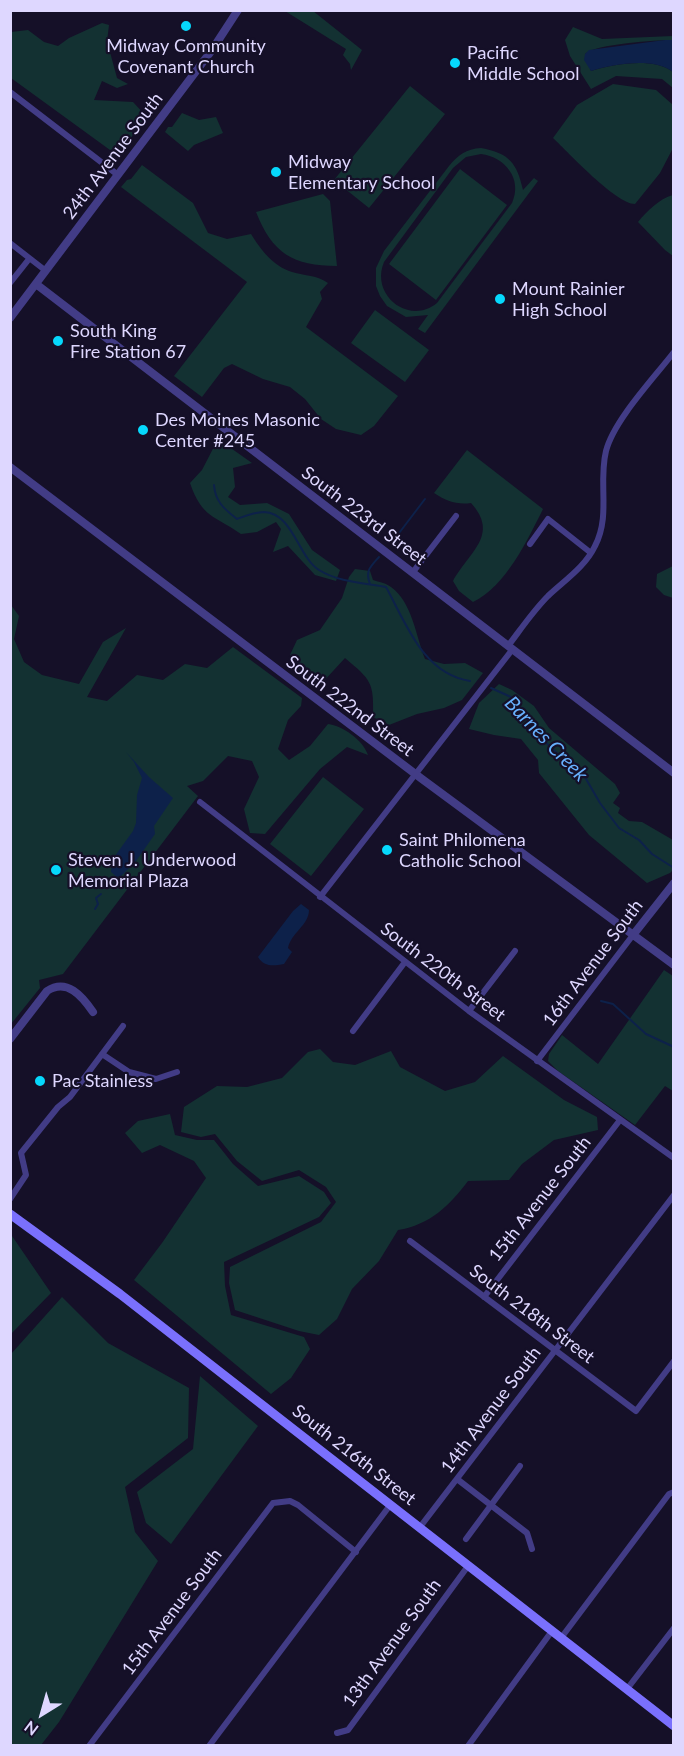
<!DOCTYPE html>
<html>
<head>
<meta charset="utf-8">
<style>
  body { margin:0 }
  #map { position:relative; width:684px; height:1756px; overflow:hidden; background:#151028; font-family:Lato,sans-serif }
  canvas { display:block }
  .frame { position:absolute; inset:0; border:12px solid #ded7ff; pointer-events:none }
  .north { position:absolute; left:12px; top:1684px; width:60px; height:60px; -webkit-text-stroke:4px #151028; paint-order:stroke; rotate:217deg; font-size:16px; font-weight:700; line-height:24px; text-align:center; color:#ded7ff }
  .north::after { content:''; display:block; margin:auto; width:21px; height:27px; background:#ded7ff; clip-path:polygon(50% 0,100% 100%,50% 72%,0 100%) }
</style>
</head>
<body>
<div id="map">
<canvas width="684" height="1756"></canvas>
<div class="frame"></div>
<div class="north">N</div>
</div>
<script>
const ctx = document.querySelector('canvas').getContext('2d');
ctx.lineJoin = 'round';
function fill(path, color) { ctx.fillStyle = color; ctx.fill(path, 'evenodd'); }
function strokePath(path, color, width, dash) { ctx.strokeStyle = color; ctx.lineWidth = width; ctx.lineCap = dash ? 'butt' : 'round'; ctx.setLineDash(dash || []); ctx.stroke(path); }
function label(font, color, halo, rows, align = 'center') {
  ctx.font = font + ' Lato,sans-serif'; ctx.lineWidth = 4.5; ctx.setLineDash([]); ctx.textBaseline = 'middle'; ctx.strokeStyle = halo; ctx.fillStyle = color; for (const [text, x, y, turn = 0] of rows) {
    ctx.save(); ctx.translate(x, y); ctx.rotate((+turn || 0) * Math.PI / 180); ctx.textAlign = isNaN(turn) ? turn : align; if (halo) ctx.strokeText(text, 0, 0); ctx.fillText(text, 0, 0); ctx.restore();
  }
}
fill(new Path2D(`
  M285 11H313L362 50 351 70 350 64 343 55 346 49Z
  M102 23 109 25 107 41 117 78 128 84 117 88 102 81 94 100 133 102 146 116 126 145 110 150 11 78V32L28 30 44 42 58 46 69 38Z
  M573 27 602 39 673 36V40C657 40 595 44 585 54L591 71C613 64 654 57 673 72V88L662 79 616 76 591 89 570 56 565 40Z
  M613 84 656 90 673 105V148L660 173 635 204C616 204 569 153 553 138L577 105Z
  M410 86 445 114 369 208 334 180Z
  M182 113 199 120 216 117 223 133 194 145 188 151 165 132 168 127H172Z
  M481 148C509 153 517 163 523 190L534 178 538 181 425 333 418 329 428 315 406 317 387 306 380 296 376 286V268L384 251 449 166C458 155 466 149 481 148ZM481 154C505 157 523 179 512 203L437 303C409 326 370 295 384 262L453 168 466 157Z
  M142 165 193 203 208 233 227 239 251 234C261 250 273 266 292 272 305 276 317 275 328 283L320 292 322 299 306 327 398 396 374 426 361 435 336 429 321 419 305 399 290 387 263 379 232 364 224 368 202 397 174 376 247 282 121 187 127 180 131 179Z
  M460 169 507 205 436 300 389 264Z
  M323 194 330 201 337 266C293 266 272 253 256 212Z
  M673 195H674L673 256 665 250 638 222C647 211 659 199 673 195Z
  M375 310 429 350 405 382 351 343Z
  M218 439 252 463 233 468 235 487 228 497 240 505 267 503 289 514 312 550 340 570 336 581 315 575 288 546 273 552 281 529 276 522 257 532 241 534C214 515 202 518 190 483L202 470Z
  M467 450 543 509C527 541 506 586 473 602L459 591 453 581C469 552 500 535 471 503 457 505 446 501 434 493Z
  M673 566V598L664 595 656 587 657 574Z
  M355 569 370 571 373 580C379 582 386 583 391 587 412 602 416 636 425 659L444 664 465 663 483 673 462 700 444 708 417 714 389 725 373 717C374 682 371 680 345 658L322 683 298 669 290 655 297 640 320 630 342 598 349 577Z
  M11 605 19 616 14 639 24 662 42 675 79 684 103 642 126 628 87 697 107 701 137 675 163 680 185 664 207 668 233 647 302 698 301 706 288 720 278 749 289 760 310 746 328 724C343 726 363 740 368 755L347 747 320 769 265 834 250 833 244 809 259 777 252 761 228 756 203 781 187 786 198 796 63 974 39 980 40 988 11 1024Z
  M499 684 512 690 534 706 549 728 615 784 620 793 613 803 620 808 618 813 629 821 642 822 673 840V870L670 873 647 883 589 835 539 773 538 760 521 739 494 735 469 729 479 703Z
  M323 777 364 809 311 876 270 844Z
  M664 970 673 976V1091L665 1086 635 1125 558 1071 548 1061 549 1054 562 1035 598 1064Z
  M320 1049 333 1062 355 1065 391 1051 400 1067 445 1091 475 1082 503 1056 564 1100 597 1117 598 1130 554 1140 522 1164 509 1180 468 1181C450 1205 430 1225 398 1230L379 1261 352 1289 337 1319 319 1335 299 1331 235 1310 229 1283 230 1267 321 1222 336 1202 326 1187 299 1170 262 1181 237 1161 215 1134 201 1137 181 1132 184 1107 217 1086 247 1087 282 1078 308 1052Z
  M170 1114 175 1135 197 1140H214L233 1164 258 1186 299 1176 324 1192 331 1203 319 1217 224 1262 225 1286 231 1315 304 1337 310 1349 291 1378 271 1394 134 1280 162 1243 206 1178 194 1161 160 1145 142 1153 125 1133 138 1121Z
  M10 1233 51 1293 11 1334H10Z
  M62 1297 108 1343 189 1388 188 1438 125 1487 135 1532 158 1561 59 1722 41 1745H11V1354Z
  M200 1376 258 1426 171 1544 146 1523 137 1492 193 1449Z`), '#133132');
fill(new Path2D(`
  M665 40H673V72C654 57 613 64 591 71L584 60 585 54 589 50Z
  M126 752 149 777 173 798 154 826 155 834 136 861 121 876 117 877 111 872 112 860 133 831 136 823 137 795 142 778 134 762Z
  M301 904 309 910C309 925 291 933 288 948L292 952 284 964C273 966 264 967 258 957L293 911Z`), '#0d214a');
strokePath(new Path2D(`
  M214 485C215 501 224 509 237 519 245 516 255 512 264 512 293 513 298 557 319 570 338 582 364 583 386 587 406 623 423 674 470 681
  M393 541 425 499
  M370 584C365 571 370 567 379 557
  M491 688 511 697 540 737 558 754 582 772 600 803 619 828 639 840 652 854 674 868
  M113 880 115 877
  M95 909 98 904 96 898 101 894
  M601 1001 613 1004 646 1034 674 1047`), '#0d214a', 2);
strokePath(new Path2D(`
  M10 92 118 175
  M10 243 46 271
  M10 283 29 259
  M530 544 548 519 591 553
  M413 572 456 516
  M508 646C521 629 533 611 548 596 565 580 585 567 595 546 611 515 598 483 606 451 614 420 654 378 674 352
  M200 802 469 1011 674 1158
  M320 897 512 650
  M469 1011 515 951
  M353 1031 405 962
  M102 1054 129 1072 156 1079 177 1072
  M537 1061 633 935
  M10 1199 26 1175 21 1153 58 1107 70 1097 123 1026
  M410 1241 636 1411 674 1361
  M484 1297 620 1120
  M457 1479 527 1533 532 1549
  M420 1527 674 1195
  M466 1539 520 1466
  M561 1638 669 1494 674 1492
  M627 1689 674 1628
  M337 1733 348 1730 468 1566
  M89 1746 273 1503 290 1501 298 1505 356 1552
  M209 1746 391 1504
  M468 1746 552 1631`), '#423c86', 6);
strokePath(new Path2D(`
  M36 284 674 773
  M10 318 212 50 238 10
  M10 467 422 779 674 965
  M633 935 674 883
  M10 1039 47 991C67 978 82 996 93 1012`), '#423c86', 8);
strokePath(new Path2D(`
  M10 1214 120 1294 674 1726`), '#7a70fd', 9);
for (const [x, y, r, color] of [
  [186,26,6,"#06d8fc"],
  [455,63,6,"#06d8fc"],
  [276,172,6,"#06d8fc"],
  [500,299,6,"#06d8fc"],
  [58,341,6,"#06d8fc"],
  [143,430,6,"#06d8fc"],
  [387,850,6,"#06d8fc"],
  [56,870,6,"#06d8fc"],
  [40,1081,6,"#06d8fc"]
]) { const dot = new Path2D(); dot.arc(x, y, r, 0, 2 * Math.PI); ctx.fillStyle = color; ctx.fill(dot); strokePath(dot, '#151028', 2); }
label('18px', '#ded7ff', '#151028', [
  ["Midway Community",186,46,"center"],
  ["Covenant Church",186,67,"center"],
  ["Pacific",467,53],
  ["Middle School",467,74],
  ["Midway",288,162],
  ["Elementary School",288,183],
  ["Mount Rainier",512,289],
  ["High School",512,310],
  ["South King",70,331],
  ["Fire Station 67",70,352],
  ["Des Moines Masonic",155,420],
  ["Center #245",155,441],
  ["Saint Philomena",399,840],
  ["Catholic School",399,861],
  ["Steven J. Underwood",68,860],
  ["Memorial Plaza",68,881],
  ["Pac Stainless",52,1081]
], 'left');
label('18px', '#ded7ff', '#151028', [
  ["24th Avenue South",113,156,-53],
  ["South 223rd Street",364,516,37],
  ["South 222nd Street",350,706,37],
  ["16th Avenue South",593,963,-53],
  ["South 220th Street",443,972,37],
  ["15th Avenue South",540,1199,-52],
  ["South 218th Street",532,1314,37],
  ["14th Avenue South",491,1410,-53],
  ["South 216th Street",354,1455,38],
  ["15th Avenue South",172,1612,-53],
  ["13th Avenue South",392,1643,-54]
]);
label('italic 20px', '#67b0fd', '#151028', [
  ["Barnes Creek",546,739,46]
]);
</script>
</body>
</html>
